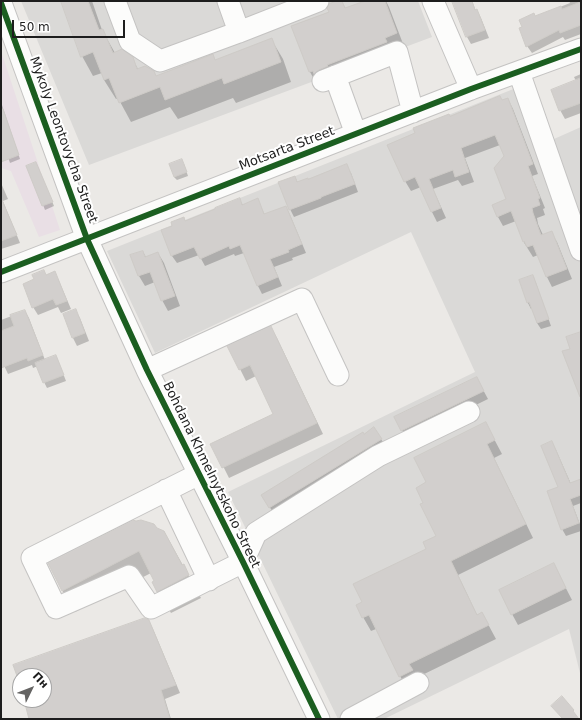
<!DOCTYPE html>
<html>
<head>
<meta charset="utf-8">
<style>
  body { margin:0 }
  #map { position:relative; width:582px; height:720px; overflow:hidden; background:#ebe9e6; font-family:"DejaVu Sans",sans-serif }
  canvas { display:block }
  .frame { position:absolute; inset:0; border:2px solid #1d1d1d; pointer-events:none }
  .north { position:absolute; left:12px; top:668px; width:40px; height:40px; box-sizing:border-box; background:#fff; border:1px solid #a5a5a5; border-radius:50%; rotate:47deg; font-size:11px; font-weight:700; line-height:16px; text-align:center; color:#1d1d1d }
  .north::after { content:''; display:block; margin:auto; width:14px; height:18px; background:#656463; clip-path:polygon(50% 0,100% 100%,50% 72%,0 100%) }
  .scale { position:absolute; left:12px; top:20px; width:113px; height:18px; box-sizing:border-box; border:2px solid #1d1d1d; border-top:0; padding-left:5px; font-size:12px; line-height:14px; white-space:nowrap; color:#1d1d1d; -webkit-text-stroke:3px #fff; paint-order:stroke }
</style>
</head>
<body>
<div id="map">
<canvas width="582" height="720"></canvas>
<div class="frame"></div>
<div class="north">Пн</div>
<div class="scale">50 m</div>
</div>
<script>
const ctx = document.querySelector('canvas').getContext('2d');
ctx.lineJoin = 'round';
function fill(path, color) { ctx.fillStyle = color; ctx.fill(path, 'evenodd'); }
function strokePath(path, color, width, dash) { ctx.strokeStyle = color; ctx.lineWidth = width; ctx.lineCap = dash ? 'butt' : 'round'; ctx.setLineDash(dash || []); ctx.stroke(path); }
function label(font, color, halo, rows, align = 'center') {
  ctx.font = font + ' "DejaVu Sans",sans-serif'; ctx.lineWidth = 4; ctx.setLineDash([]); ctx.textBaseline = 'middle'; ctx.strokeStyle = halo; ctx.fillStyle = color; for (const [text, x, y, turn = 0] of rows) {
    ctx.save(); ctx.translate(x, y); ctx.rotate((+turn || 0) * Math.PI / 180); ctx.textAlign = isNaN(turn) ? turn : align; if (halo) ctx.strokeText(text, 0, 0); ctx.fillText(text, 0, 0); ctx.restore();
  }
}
fill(new Path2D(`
  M21 1H418L432 37 89 165Z
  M531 82 554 139 581 127V677L569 629 384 719H338L228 492 475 372 411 232 155 353 107 251Z`), '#dad9d7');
fill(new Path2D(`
  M1 51 60 230 39 237 11 171 1 168Z`), '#e9dfe5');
fill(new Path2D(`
  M62 1H92L102 30 115 53 132 58 138 69 156 77 215 61 271 39 283 59 291 82 236 103 233 98 178 119 170 107 131 122 118 98 116 99 104 80 102 73 93 76 82 56Z
  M340 1H341L346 9 367 1H386L389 7 405 49 319 88 310 72 292 26 330 12Z
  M453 1H472L476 11 477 10 481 18 489 38 471 44 467 37Z
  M569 1H581V34L565 40 563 37 532 53 527 46 535 17 570 3Z
  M581 74V113L565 119 560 110 576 81 574 77Z
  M508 99 513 109 538 174 532 176 545 208 543 209 545 215 537 218 538 224 543 235 551 232 557 242 572 279 552 287 547 277 538 255 533 257 523 241 516 221 503 226 498 217 507 200 505 156 500 145 465 158 474 182 462 186 458 180 433 189 446 218 437 222 432 212 421 187 411 191 405 181 450 118Z
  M1 102 20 159 10 163 1 138Z
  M184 164 188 176 177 180 174 177Z
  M346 165 351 173 358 192 294 217 290 209 295 177 298 183 308 180Z
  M28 166 38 167 54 206 45 210Z
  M1 183 8 199 3 201 20 243 1 249Z
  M239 199 243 205 257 200 265 215 286 207 290 215 306 253 292 258 293 260 274 267 282 286 262 294 258 286 244 253 235 256 234 254 205 266 199 255 177 263 172 256 163 230 217 209Z
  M143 252 146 257 158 253 164 263 180 306 168 311 162 300 155 282 145 286 139 276 131 256Z
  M54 273 59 281 71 309 61 313 58 307 38 315 33 307 46 276Z
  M533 276 536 283 551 326 541 329 537 323 532 309H531L528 303 520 281Z
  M75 310 80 318 89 341 77 346 73 338 64 314Z
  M25 311 29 318 45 360 56 356 59 363 66 381 47 388 44 382 38 366 33 368 32 365 8 374 1 359V320Z
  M271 328 277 338 323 434 229 478 212 444 274 415 256 376 246 381 229 347Z
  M481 386 488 399 407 439 395 418Z
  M364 435 381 439 388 451 277 519 263 496Z
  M493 437 502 454 494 458 533 538 458 575 477 615 482 613 496 639 416 678 408 690 400 676 376 629 371 631 363 617V602L428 549 437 537 422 505Z
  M552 443 556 450 571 484 581 481V503L573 506 581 527V531L566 536 562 529 559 488Z
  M164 531 201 598 171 613 158 591 155 581 151 573 75 612 62 590Z
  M554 565 572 600 518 625 512 614Z
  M148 620 153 629 180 693 165 699 171 719H30L25 700H44V676H20V683L15 665Z`), '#0003');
const building = new Path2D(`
  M61 1H88L99 30 103 29 113 53 122 49 133 57 137 69 145 66 154 71 156 76 213 54 215 60 272 38 281 62 224 84 222 78 165 100 160 87 119 103 109 78 104 80 93 52 81 57Z
  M337 1H342L345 8 365 1H385L397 33 385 38 387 42 327 65 328 66 319 70 314 74 313 71 309 72 291 26 329 12 327 8 329 4Z
  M452 1H472L475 10 477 9 485 30 466 37Z
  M581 2V25L560 33 559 30 526 47 519 28 522 27 519 20 534 13 535 16 561 6 562 9Z
  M581 78V103L559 111 551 90Z
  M500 96 502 100 508 98 533 164 528 166 540 198 538 199 540 205 532 208 533 213 541 235 552 231 567 269 546 277 533 245 527 247 524 241 523 242 511 211 497 217 492 205 506 199 494 168 504 156 495 135 461 148 469 172 455 177 453 170 429 179 441 208 431 212 415 177 404 182 387 145 415 133 413 128 449 114 450 116Z
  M1 109H3L19 155 1 162Z
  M182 159 187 172 174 177 169 164Z
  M36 162 53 202 42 206 26 166Z
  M347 164 355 184 321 197V198L289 210 278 182 295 176 297 182 308 178V179Z
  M1 198 17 235 1 241Z
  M240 198 242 205 258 198 264 214 286 206 302 244 288 250 289 252 270 259 278 277 257 286 240 245 230 249 229 246 200 259 194 247 171 256 161 230 172 226 171 222 184 217 185 221 215 209V208Z
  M143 251 145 257 158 252 175 296 161 301 150 272 138 276 130 255Z
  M44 270 46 275 55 271 67 301 56 305 53 299 32 308 23 284 34 279 32 275Z
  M533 275 549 319 537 323 529 302 527 303 519 280Z
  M76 309 85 333 72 338 63 314Z
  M25 310 43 355 28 361 27 358 1 368V331L14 326 10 315Z
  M271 326 317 423 222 468 210 444 273 414 250 365 239 370 227 346Z
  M581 332V397H580L562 351 570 349 566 337Z
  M56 355 64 375 43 383 35 363Z
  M477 377 484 391 401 431 394 417Z
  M486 422 495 440 487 444 526 524 451 561 477 615 482 612 489 625 409 664 413 670 399 677 369 615 362 618 356 605 362 602 353 584 426 549 423 542 436 536 420 504 423 503 416 488 426 482 414 458Z
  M374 427 382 439 269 508 261 495 363 432 364 434Z
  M552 441 570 483 581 479V495L570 499 579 523 561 530 547 491 558 487 541 446Z
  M133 520 136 521 141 520 154 524 157 528 164 531 182 565 184 564 189 575 157 592 152 582 154 581 139 551 62 591 48 563Z
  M554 563 566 588 511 615 499 590Z
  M145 618 149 620 176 685 161 690 170 719H29L24 700H44V676H17L13 665Z
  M562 696 574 710 573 711 579 719H563L551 706Z`);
fill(building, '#d2cfcd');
strokePath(building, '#cecbc7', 1);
const minor = new Path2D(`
  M115 1 130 41 160 61 239 32 318 1
  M228 1 239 32
  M433 1 471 89
  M1 3 87 239 147 370 243 562 319 719
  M519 72 581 250
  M335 76 356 134
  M323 81 397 52 413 112
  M1 272 471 89 581 49
  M147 370 302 299 338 375
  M199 474 32 558 56 608 129 576 151 608 243 562 256 533 378 456 469 412
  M166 490 209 580
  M351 719 418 683`);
strokePath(minor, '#c4c3c2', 23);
strokePath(minor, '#fcfcfb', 21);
strokePath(new Path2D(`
  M1 3 87 239 147 370 243 562 319 719
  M1 272 471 89 581 49`), '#1b5e20', 6);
label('13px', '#1d1d1d', '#fff', [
  ["Mykoly Leontovycha Street",63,140,70],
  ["Motsarta Street",287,149,-21],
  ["Bohdana Khmelnytskoho Street",211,475,64]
]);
</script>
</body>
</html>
